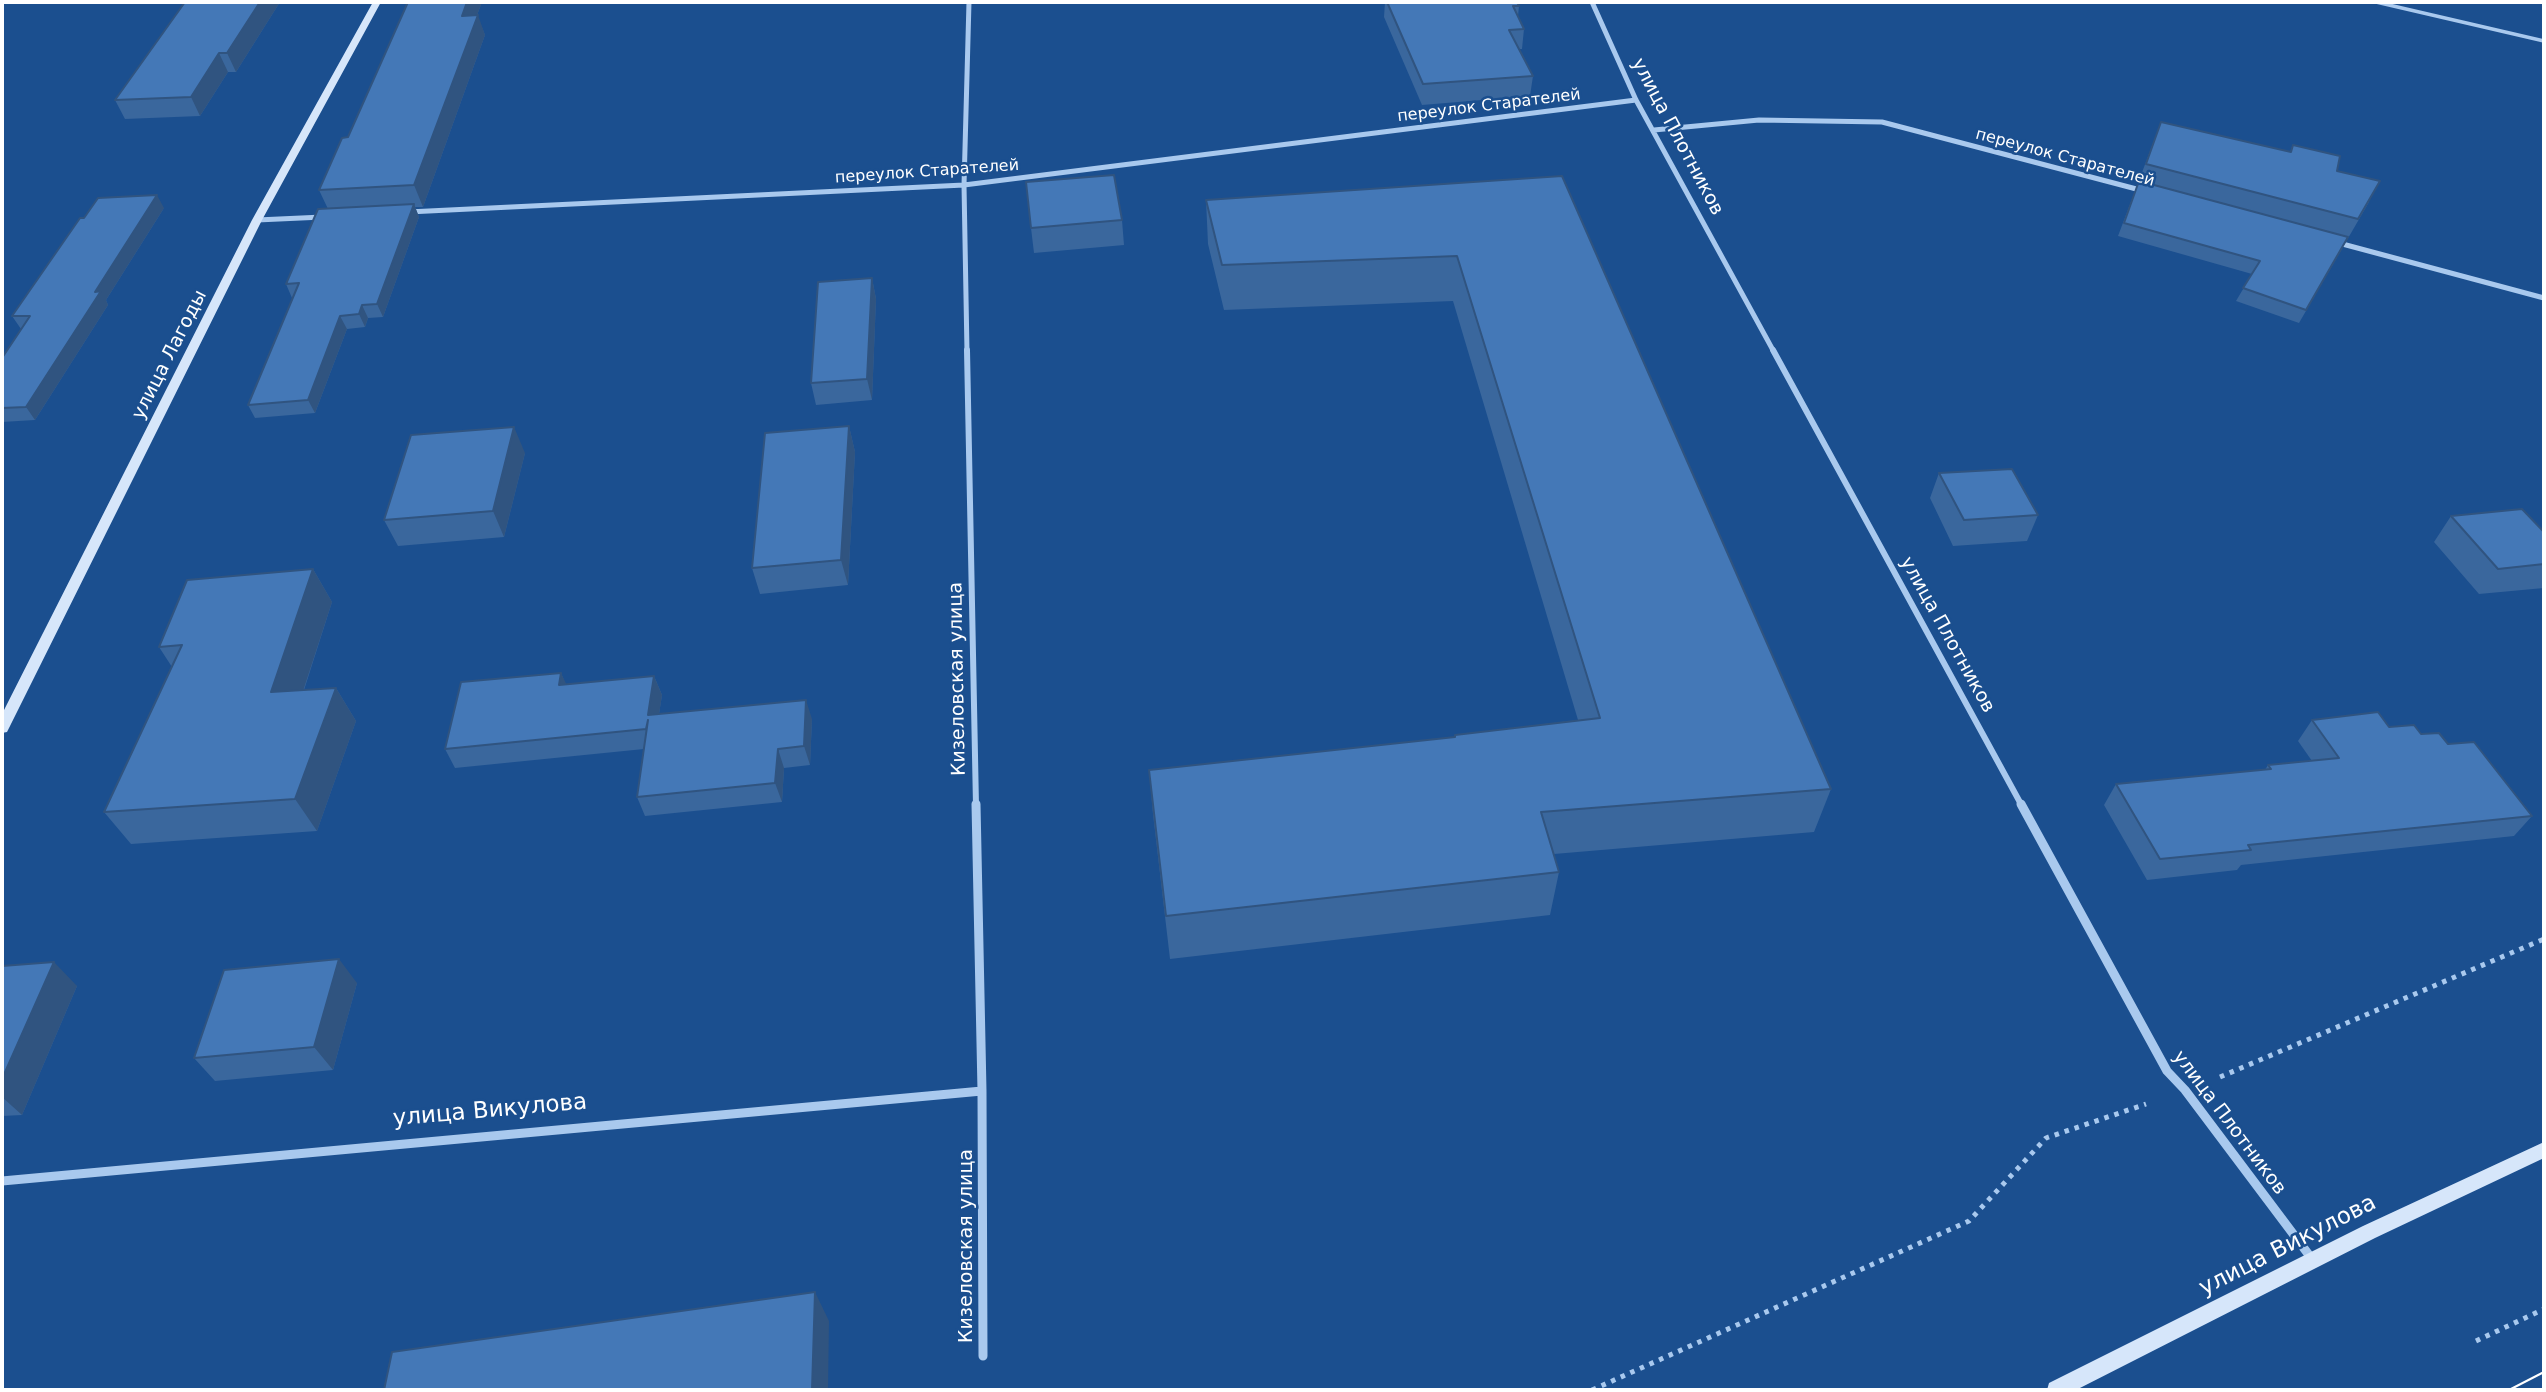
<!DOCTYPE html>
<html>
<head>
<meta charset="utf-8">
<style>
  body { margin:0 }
  #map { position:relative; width:2546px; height:1392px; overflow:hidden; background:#1b4f8f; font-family:"DejaVu Sans",sans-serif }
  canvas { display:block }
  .frame { position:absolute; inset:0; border:4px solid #fff; pointer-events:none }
</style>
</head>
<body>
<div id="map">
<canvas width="2546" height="1392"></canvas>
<div class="frame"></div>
</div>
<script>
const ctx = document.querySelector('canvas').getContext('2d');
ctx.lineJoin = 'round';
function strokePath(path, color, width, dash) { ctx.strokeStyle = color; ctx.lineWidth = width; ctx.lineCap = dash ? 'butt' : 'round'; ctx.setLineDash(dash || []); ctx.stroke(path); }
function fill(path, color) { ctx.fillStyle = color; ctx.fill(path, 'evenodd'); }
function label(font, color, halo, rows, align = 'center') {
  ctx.font = font + ' "DejaVu Sans",sans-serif'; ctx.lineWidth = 5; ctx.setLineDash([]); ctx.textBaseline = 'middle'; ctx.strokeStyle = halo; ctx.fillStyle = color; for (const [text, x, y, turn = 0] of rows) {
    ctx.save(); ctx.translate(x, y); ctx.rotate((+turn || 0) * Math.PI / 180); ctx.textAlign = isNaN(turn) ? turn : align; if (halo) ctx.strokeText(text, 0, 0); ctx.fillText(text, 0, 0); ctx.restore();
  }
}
strokePath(new Path2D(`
  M2220 1077 2544 939
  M2476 1341 2544 1309
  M1592 1390 1969 1221 2046 1138 2146 1104`), '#a9c9ee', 5, [4.5, 6]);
strokePath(new Path2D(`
  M2376 2 2544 41`), '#a9c9ee', 3.5);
strokePath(new Path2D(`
  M1592 2 1636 100 1774 352
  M1654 130 1759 120 1882 122 2144 191
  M408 212 964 185 1636 100
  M257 220 323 217
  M2335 242 2544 298
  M967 352 964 185 969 2`), '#a9c9ee', 5);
strokePath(new Path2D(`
  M967 350 976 806
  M1773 350 2022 806`), '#a9c9ee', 6);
strokePath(new Path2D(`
  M976 804 982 1091 983 1356
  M2021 804 2167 1071 2185 1090 2312 1259
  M2 1181 982 1091`), '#a9c9ee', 9);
fill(new Path2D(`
  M373 2H381L262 220 9 728 7 732 2 733V714L252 220Z
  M2544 1142V1158L2375 1238 2076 1390H2047L2049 1383 2363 1226Z`), '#d6e6fa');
strokePath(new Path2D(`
  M2509 1390 2544 1372`), '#fff', 2);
fill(new Path2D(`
  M280 2 236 72H228L200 116 125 119 115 100Z
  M482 2 477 15 485 35 423 207H415L419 217 383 317 368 318 365 327 347 329 315 413 255 418 248 405 293 297 292 298 286 284 328 209 319 190 348 137Z
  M1385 2H1517L1519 6 1518 16 1524 29 1522 49H1519L1533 76 1530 96 1422 105 1384 17Z
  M2161 122 2290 152 2293 145 2337 171 2369 202 2299 323 2236 301 2252 274 2118 236Z
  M1562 176 1831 789 1814 832 1554 854 1559 872 1550 915 1170 959 1153 814 1149 770 1454 738 1455 735 1578 720 1453 301 1224 310 1208 244 1206 200Z
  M164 208 106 300 108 305 35 420 2 422V358L21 329 12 316Z
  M1122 220 1124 245 1034 253 1031 228Z
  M872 278 876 299 872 400 816 405 811 383Z
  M849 426 855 452 848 585 760 594 752 568Z
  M525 453 504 537 398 546 384 520Z
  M1939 473 2038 515 2027 541 1953 546 1930 498Z
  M2451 516 2544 532V588L2479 594 2434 542Z
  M313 569 332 602 304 690 336 688 356 721 317 831 131 844 104 812 172 667 159 647Z
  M561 673 566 685 654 676 662 695 659 714 812 719 810 765 784 768 782 802 645 816 637 797 644 749 455 768 445 749Z
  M2312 720 2389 727 2421 734 2448 744 2532 816 2514 836 2241 865 2237 870 2147 880 2104 805 2116 784 2265 770 2268 765 2312 761 2298 741Z
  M2 966 77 986 22 1115 2 1116Z
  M357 983 333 1070 215 1081 194 1058Z`), '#3a679d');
fill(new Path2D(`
  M260 2H280L236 72 227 53Z
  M467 2H482L469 36 462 16Z
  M478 15 485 35 423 207 414 185Z
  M219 53 228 72 200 116 191 97Z
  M157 195 164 208 106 300 108 305 35 420 26 407 95 292Z
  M414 204 419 217 383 317 377 304Z
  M872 278 876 299 872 400 867 379Z
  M362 305 368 318 365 327 359 314Z
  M340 316 347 329 315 413 308 400Z
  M849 426 855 452 848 585 841 560Z
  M514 427 525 453 504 537 493 511Z
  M313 569 332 602 292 725 271 692Z
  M561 673 570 692 559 685Z
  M654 676 662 695 656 734 648 715Z
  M336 688 356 721 317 831 295 799Z
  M806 700 812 719 810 765 804 746Z
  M778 749 784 768 782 802 775 783Z
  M339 959 357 983 333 1070 314 1047Z
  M54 962 77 986 22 1115 2 1097V1079Z
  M815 1292 829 1321 828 1390H812Z`), '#305480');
const building = new Path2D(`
  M185 2H260L227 53H219L191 97 115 100Z
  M408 2H467L462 16 478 15 414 185 319 190 342 138 348 137Z
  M1387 2H1517L1519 6H1513L1524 29 1509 30 1533 76 1423 84Z
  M2161 122 2291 152 2293 145 2340 156 2337 171 2380 181 2358 219 2146 164Z
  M1114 175 1122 220 1031 228 1026 182Z
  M1562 176 1831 789 1541 812 1559 872 1166 916 1149 770 1455 737V735L1600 718 1457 256 1222 265 1206 200Z
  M2139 181 2348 237 2306 310 2243 288 2260 261 2124 223Z
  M157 195 95 292 101 291 26 407 2 408V358L30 316H12L80 218H84L98 198Z
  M414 204 377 304 362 305 359 314 340 316 308 400 248 405 299 283 286 284 318 209Z
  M872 278 867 379 811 383 818 282Z
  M849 426 841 560 752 568 765 433Z
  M514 427 493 511 384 520 411 435Z
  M2012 469 2038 515 1964 520 1939 473Z
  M2522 509 2544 532V564L2498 569 2451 516Z
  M313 569 271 692 336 688 295 799 104 812 182 645 159 647 187 580Z
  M561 673 559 685 654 676 648 715 806 700 804 746 778 749 775 783 637 797 648 720 646 729 445 749 461 682Z
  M2378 712 2389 727 2414 725 2421 734 2439 733 2448 744 2474 742 2532 816 2248 845 2251 850 2160 859 2116 784 2271 769 2268 765 2339 758 2312 720Z
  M339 959 314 1047 194 1058 224 970Z
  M54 962 2 1079V966Z
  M815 1292 812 1390H384L392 1352Z`);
fill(building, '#4478b7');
strokePath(building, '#305480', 2);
label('16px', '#fff', '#1b4f8f', [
  ["переулок Старателей",1489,106,-7],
  ["переулок Старателей",2065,158,15],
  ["переулок Старателей",927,172,-4]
]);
label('19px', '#fff', '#1b4f8f', [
  ["улица Плотников",1677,137,62],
  ["улица Лагоды",170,355,-63],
  ["улица Плотников",1947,635,61],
  ["Кизеловская улица",958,679,-91],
  ["улица Плотников",2229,1123,53],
  ["Кизеловская улица",967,1246,-90]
]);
label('23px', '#fff', '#1b4f8f', [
  ["улица Викулова",490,1111,-5],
  ["улица Викулова",2288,1246,-27]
]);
</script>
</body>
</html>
